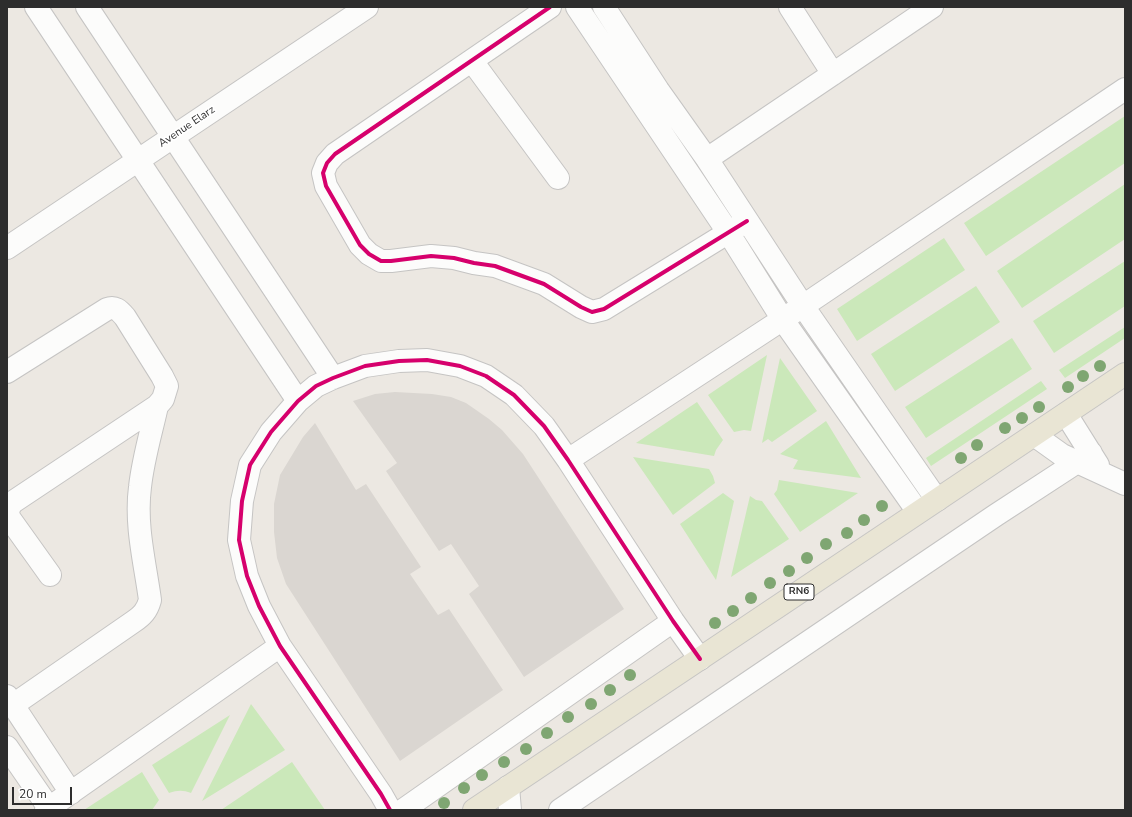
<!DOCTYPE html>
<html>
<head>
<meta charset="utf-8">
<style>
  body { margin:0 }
  #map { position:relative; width:1132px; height:817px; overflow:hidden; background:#ece8e2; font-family:"Nunito Sans",sans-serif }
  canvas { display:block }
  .frame { position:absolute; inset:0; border:8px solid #2d2d2d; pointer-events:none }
  .scale { position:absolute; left:12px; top:787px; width:60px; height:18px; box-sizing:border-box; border:2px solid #2d2d2d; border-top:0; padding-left:5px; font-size:12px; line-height:14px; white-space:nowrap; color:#2d2d2d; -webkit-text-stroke:3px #fff; paint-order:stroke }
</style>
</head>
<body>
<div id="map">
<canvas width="1132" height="817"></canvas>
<div class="frame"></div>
<div class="scale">20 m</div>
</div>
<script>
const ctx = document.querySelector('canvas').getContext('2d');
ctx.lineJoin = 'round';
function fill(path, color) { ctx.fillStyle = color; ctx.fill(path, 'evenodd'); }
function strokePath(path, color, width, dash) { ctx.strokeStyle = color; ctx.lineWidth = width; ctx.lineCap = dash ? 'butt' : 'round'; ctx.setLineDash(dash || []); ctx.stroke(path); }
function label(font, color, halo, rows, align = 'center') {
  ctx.font = font + ' "Nunito Sans",sans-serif'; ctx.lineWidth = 3.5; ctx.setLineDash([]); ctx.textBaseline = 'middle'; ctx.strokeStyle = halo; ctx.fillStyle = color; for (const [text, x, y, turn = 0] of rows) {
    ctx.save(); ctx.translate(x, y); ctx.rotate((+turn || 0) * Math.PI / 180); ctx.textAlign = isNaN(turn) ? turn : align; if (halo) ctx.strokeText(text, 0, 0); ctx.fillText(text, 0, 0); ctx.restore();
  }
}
fill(new Path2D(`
  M1125 116V163L986 256 964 223Z
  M1125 184V239L1022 308 997 271Z
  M944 238 965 270 857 341 837 309Z
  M1125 261V306L1054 353 1033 321Z
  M976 286 1000 322 895 391 871 354Z
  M1125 327V338L1065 378 1059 370Z
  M1012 338 1032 369 926 438 905 407Z
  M767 355 751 431 744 430 734 432 708 395Z
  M780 358 817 411 772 442 768 439 762 443Z
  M1041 381 1047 389 931 466 926 458Z
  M697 402 723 440 716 450 714 456 636 443Z
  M826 421 861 478 793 469 798 460 780 454Z
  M633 457 709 469 713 476 715 483 673 515Z
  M779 480 858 493 800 532 774 494 777 490Z
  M723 493 734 501 716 580 680 524Z
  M750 496 756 500 762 501 789 539 731 577Z
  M251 704 285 750 202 801Z
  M230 715 191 793C183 790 178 790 169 793L152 765Z
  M292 762 325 810H221Z
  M142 772 159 800 152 810H84Z`), '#cbe8ba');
fill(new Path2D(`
  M395 392 432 394 451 397 466 403 489 419 502 430 523 454 624 609 524 677 469 594 479 586 451 544 439 551 386 471 397 463 353 401 375 394Z
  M315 423 356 490 366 484 421 567 410 574 438 615 449 609 503 690 400 761 286 584 277 558 274 532V504L280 475 303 437Z`), '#dad6d1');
const minor = new Path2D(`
  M36 7 298 401
  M87 7 333 378
  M550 7 335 154 327 163 323 173 326 186 360 245 369 254 381 261H391L431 256 454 258 474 263 495 266 544 284 581 307 592 312 604 309 747 221
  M577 7 728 232 783 320 918 512
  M604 7 658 90 707 159 803 306 937 500
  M790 7 833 74
  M472 61 558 178
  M707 159 932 7
  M7 248 367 7
  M7 372 107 309C115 306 119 310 125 317L162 376 167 386 163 399 157 406 13 502C8 508 7 512 10 519L50 575
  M1066 414 1098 465
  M1034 435 1062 455 1125 484
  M568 460 803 306 1125 89
  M7 696 71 793
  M13 705 133 622C142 616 147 611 150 600 145 563 135 525 140 487 143 459 151 433 157 406
  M7 747 49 808
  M508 787 510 810
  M46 810 280 646
  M390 810 381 794 280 646 259 606 247 576 239 540 242 501 250 465 271 432 298 401 316 386 333 378 365 366 399 361 427 360 460 366 486 376 514 395 544 426 568 460 673 621 700 659
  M403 810 673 621
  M560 810 996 515 1091 453`);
const major = new Path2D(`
  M474 810 1125 374`);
strokePath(minor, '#c5c4c3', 24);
strokePath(major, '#c6c5c3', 24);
strokePath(minor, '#fcfcfb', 22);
strokePath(major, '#e9e5d4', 22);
strokePath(new Path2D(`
  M550 7 335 154 327 163 323 173 326 186 360 245 369 254 381 261H391L431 256 454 258 474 263 495 266 544 284 581 307 592 312 604 309 747 221
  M390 810 381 794 280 646 259 606 247 576 239 540 242 501 250 465 271 432 298 401 316 386 333 378 365 366 399 361 427 360 460 366 486 376 514 395 544 426 568 460 673 621 700 659`), '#d6006c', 4);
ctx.fillStyle = '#7fa672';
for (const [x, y] of [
  [1100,366],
  [1083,376],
  [1068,387],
  [1039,407],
  [1022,418],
  [1005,428],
  [977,445],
  [961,458],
  [882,506],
  [864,520],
  [847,533],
  [826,544],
  [807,558],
  [789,571],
  [770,583],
  [751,598],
  [733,611],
  [715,623],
  [630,675],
  [610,690],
  [591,704],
  [568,717],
  [547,733],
  [526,749],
  [504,762],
  [482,775],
  [464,788],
  [444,803]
]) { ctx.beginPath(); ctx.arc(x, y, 6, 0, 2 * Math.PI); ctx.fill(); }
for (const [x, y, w] of [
  [799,592,30]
]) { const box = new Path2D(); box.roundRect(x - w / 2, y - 8, w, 16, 3); ctx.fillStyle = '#fff'; ctx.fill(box); strokePath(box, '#2d2d2d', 1); }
label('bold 10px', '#2d2d2d', null, [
  ["RN6",799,592]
]);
label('11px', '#2d2d2d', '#fff', [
  ["Avenue Elarz",187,127,-34]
]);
</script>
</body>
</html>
